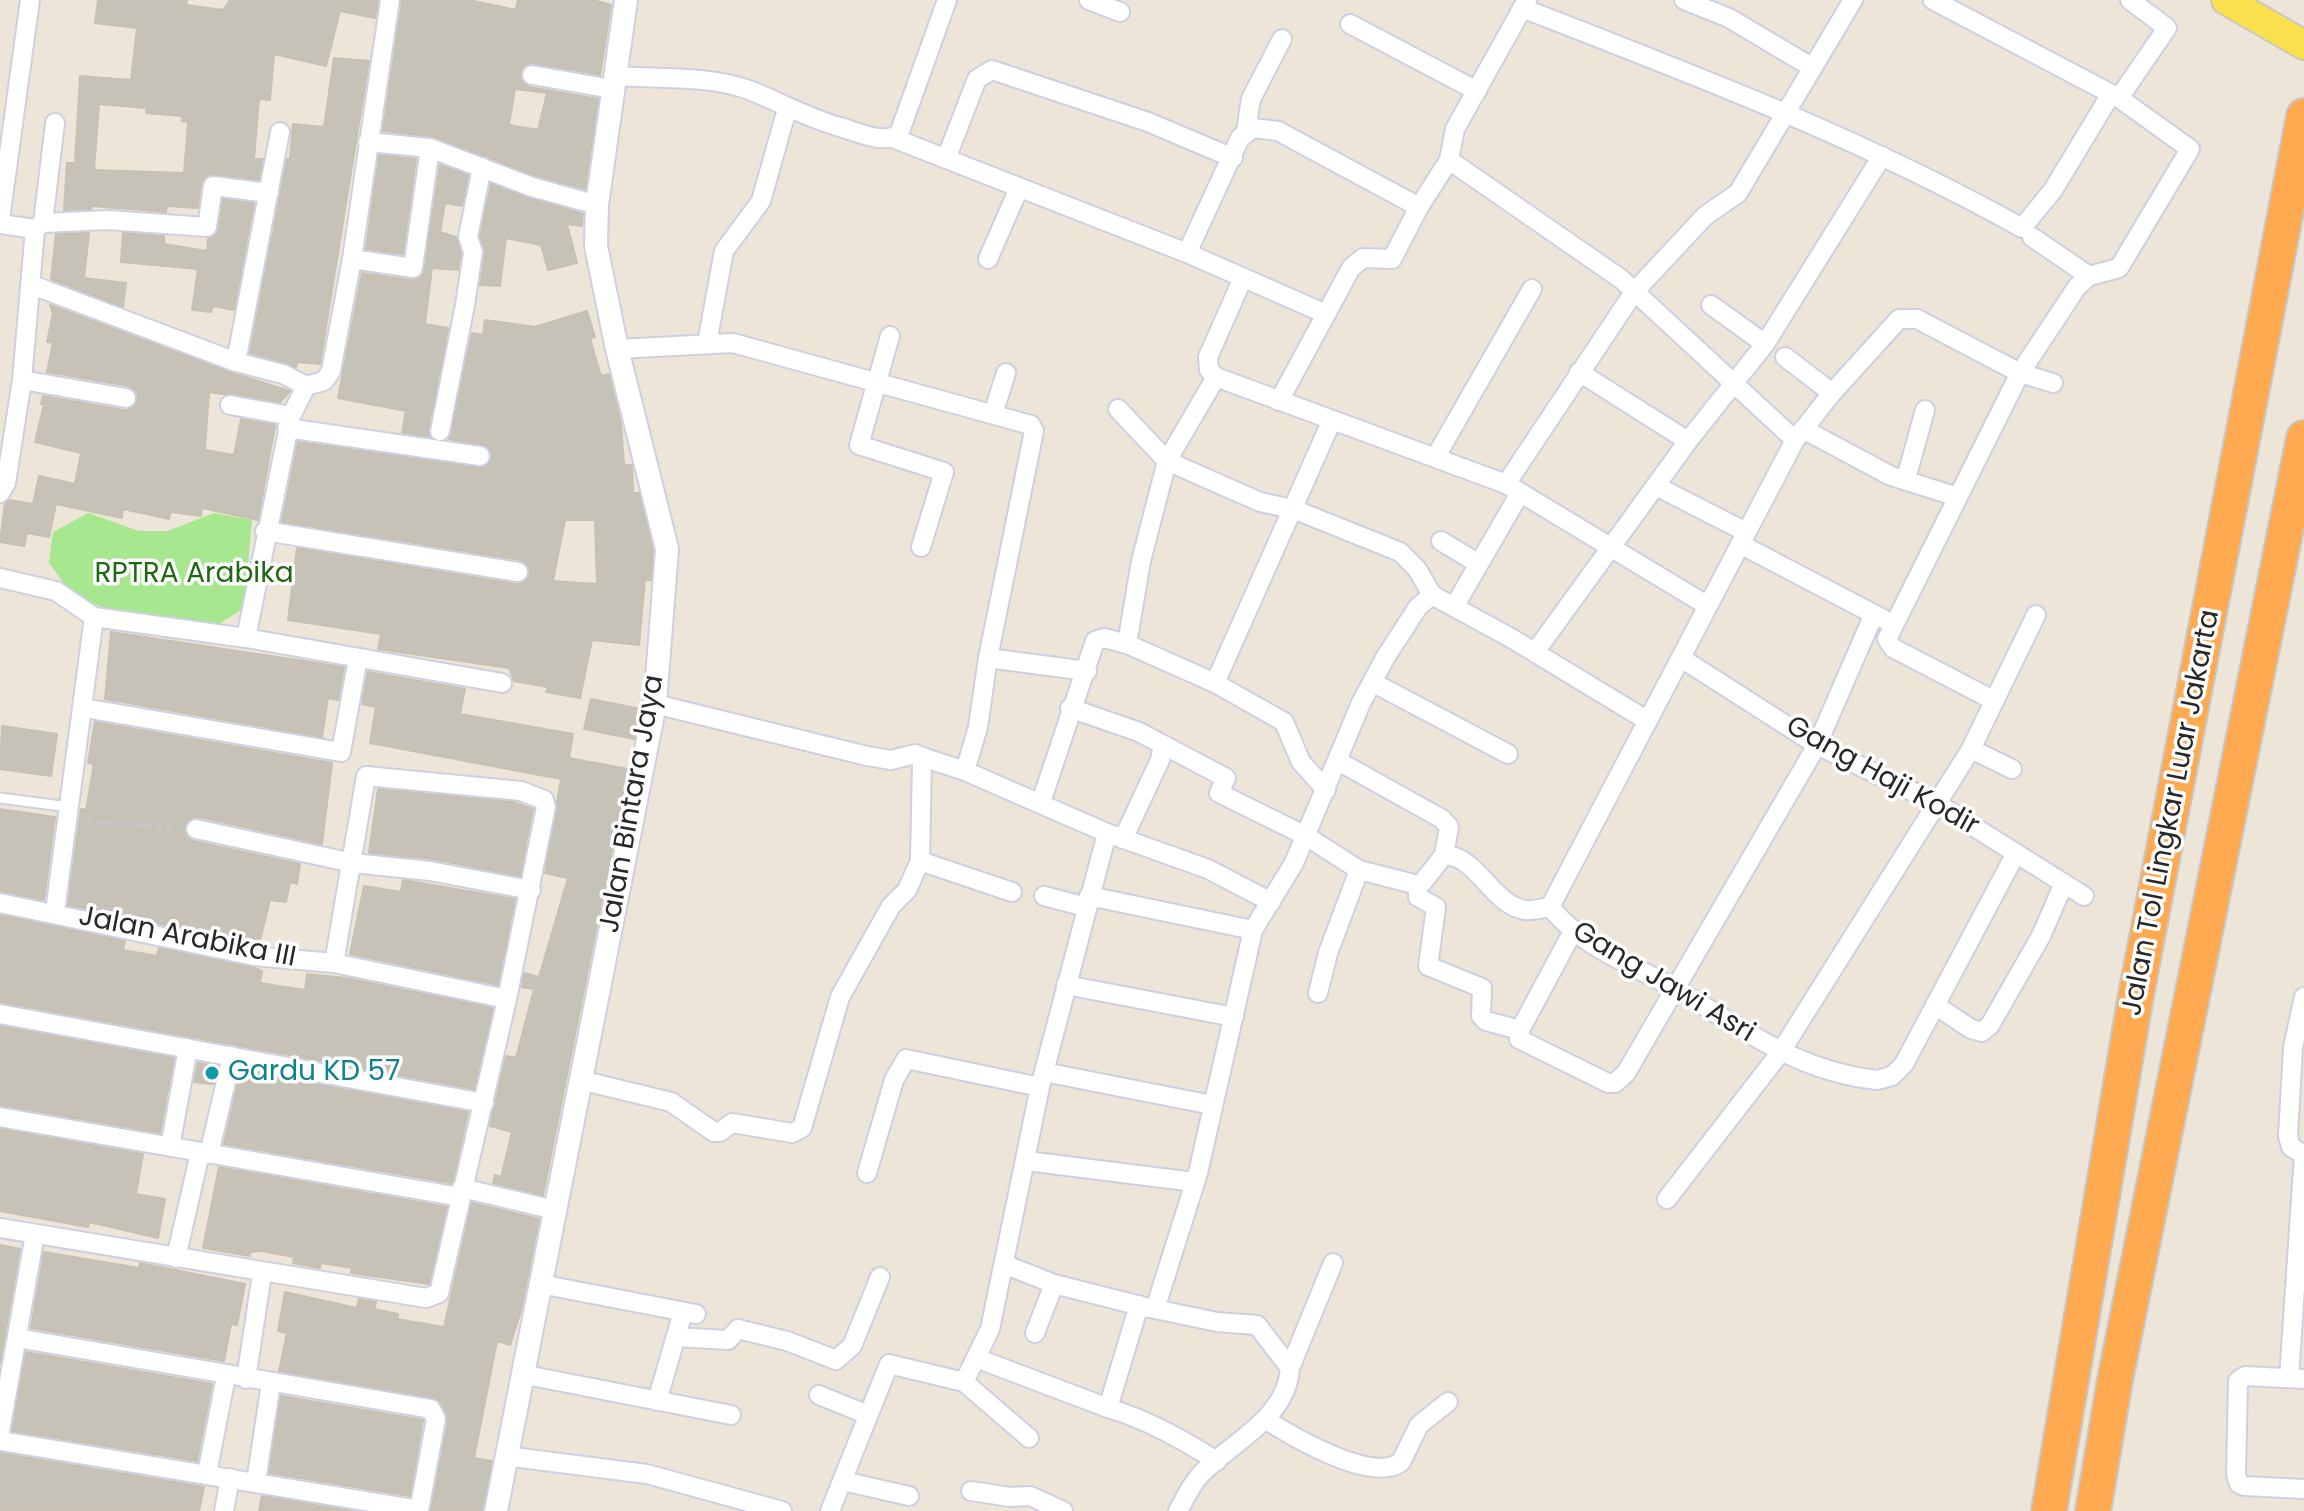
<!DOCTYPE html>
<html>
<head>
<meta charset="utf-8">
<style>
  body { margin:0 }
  canvas { display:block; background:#ece5d8 }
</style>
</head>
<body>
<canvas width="2304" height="1511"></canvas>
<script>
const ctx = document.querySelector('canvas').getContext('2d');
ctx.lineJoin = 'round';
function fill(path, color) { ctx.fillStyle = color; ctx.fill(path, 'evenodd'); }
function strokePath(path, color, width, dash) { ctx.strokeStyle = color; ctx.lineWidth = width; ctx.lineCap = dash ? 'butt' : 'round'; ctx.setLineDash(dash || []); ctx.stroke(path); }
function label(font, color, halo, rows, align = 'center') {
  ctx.font = font + ' Poppins,sans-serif'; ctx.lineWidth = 7; ctx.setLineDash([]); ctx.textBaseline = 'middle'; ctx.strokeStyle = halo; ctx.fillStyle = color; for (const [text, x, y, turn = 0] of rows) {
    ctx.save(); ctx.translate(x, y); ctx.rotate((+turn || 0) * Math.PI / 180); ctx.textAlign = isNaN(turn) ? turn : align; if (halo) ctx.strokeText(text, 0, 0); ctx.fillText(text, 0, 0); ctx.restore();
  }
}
fill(new Path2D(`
  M88 513 139 531H168L214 513 252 520 244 608 211 629 120 618 98 605 77 601 49 563 53 532Z`), '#a7e790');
const building = new Path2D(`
  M98 0H187L186 5 223 10 230 0H378L375 18 340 11 326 66 274 54 270 100 259 99 254 159H263L259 180 208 175 201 184 198 208 167 206 166 212 92 206 91 209 64 210 67 163H75L80 76 131 80 137 28 95 23ZM99 104 147 108 146 113 182 116V121L188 122 184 173 94 170Z
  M402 0H469L516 10 518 0H593L611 5 600 75 533 63 523 67 520 74 529 87 598 99 585 189 536 176 434 137 383 131ZM515 89 547 93 538 130 509 125Z
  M334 58 369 61 320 364 297 362 296 367 250 353 287 159H290L293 124 324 127Z
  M379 155 416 159 403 254 366 249Z
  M440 165 468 175 462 206 445 203 440 232 456 237 461 253 458 270 432 268 425 324 448 328 430 437 402 433 406 411 338 398 362 273 411 280 423 275Z
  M491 184 583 214 582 226 567 224 577 263 548 270 541 245 506 238 500 286 480 285 485 253 480 236Z
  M223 199 254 203 234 310 213 306 211 312 192 310 198 269 121 262 123 233 164 236V244L207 251 208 239 219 229Z
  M89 233 84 278 126 283 123 307 51 279 56 234Z
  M50 305 232 373 290 391 280 402 209 392 205 450 234 455 241 419 275 425 258 520 202 508 201 516 171 512 169 519 123 509 122 518 56 504 49 537 27 533 24 546 0 542 5 504 9 500 33 504 39 476 75 484 81 453 35 442 44 404H41L43 396 124 410 131 409 138 401 137 393 129 386 47 372 53 343 47 342 53 313Z
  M587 311 595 337 590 339 601 376 609 374 621 424 624 465H632L633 493H639L653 550 651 580H645L639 645 592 640 580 698 546 692 548 687 514 681 509 668 378 649 381 634 288 620 297 548 516 584 527 580 529 568 520 560 282 522 298 442 485 467 492 457 487 446 449 439 472 333 483 335 485 320 535 327ZM565 520H595L597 584 553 581Z
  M111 632 344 667 338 700 328 698 322 737 105 699Z
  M368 672 465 689 460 714 573 734 569 758 628 769 543 1195 493 1183 495 1175 501 1177 512 1132 490 1126 506 1056 516 1058 534 989 522 987 524 973 539 977 568 878 545 873 561 779 370 743 376 707 362 704Z
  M591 699 640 709 634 739 584 729Z
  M95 722 332 763 322 844 199 817 192 818 185 826V833L193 841 300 864 297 884 290 882 286 902 270 900 259 944 68 905 81 809 86 810 94 764 88 763Z
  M2 726 57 734 51 776 0 769Z
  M378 789 513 802 533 809 520 876 432 859 369 853Z
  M0 809 55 817 44 900 0 891Z
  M403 880 515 899 498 985 350 954 364 886 401 892Z
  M0 915 125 941 123 950 157 956 159 948 255 968 262 971 260 983 305 990 307 974 346 978 493 1008 474 1089 0 1002Z
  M0 1026 174 1058 160 1133 0 1105Z
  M198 1063 217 1066 213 1084 194 1082Z
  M241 1070 468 1112 453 1181 451 1183 224 1144Z
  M0 1129 143 1154 136 1194 165 1199 158 1238 89 1222 88 1227 0 1211Z
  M219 1167 447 1207 429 1284 351 1273 352 1268 321 1263 320 1268 293 1263 294 1257 262 1251 250 1252V1256L203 1248Z
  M472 1203 539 1219 521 1311 510 1345 497 1341 474 1458 492 1461 482 1511H431L448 1421 439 1400 279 1371 287 1333 278 1331 285 1292 357 1308 359 1299 376 1302 374 1309 398 1314 397 1319 444 1327Z
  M0 1245 20 1249 0 1363Z
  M44 1252 139 1268 140 1263 245 1284 237 1325 231 1324 224 1361 31 1328Z
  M26 1352 212 1384 197 1461 12 1431Z
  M281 1396 423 1420 410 1496 269 1473Z
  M0 1453 204 1487 199 1511H0Z
  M262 1496 351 1511H259Z`);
fill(building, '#c7c2b8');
strokePath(building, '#c7c1b2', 2);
const service = new Path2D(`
  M0 798 69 807`);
const minor = new Path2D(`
  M1089 0 1120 12
  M1527 0 1455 129 1449 160 1621 279 1795 440
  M1684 0 1729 18 1813 68
  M1933 0 2119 98 2190 149 2119 268 2089 276 2077 287 2020 373 1887 639 1893 648 1993 700
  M1522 8C1692 74 1863 139 2022 228L2053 190 2111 94
  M1350 24 1477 91
  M532 75 612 89
  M614 76C657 79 707 75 749 90 780 102 807 118 840 127 858 132 883 145 899 134L947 0
  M2119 98 2167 28 2130 0
  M1246 131 1251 99 1282 39
  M893 138 1187 253 1326 314
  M368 142 430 148 532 187 597 205
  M946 159 977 79 992 70 1148 122 1233 158
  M0 219 30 0
  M43 223 55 123
  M0 224 35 229
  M35 229 43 223 108 220 207 227 213 186 269 193
  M2032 237 2089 276
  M1187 253 1240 138 1253 128 1278 131 1419 207 1449 160
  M352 259 413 268 430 148
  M988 259 1019 188
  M1242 280 1208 357 1209 370 1216 377 1506 484
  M32 285 236 362 283 374 306 386
  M1711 305 1765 344
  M890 336 859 445 944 472 921 547
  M707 343 724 251 761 201 787 109
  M617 349 733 343 1031 425 1034 431 988 658 978 727 965 771 1107 833 1208 869 1271 902
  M1785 357 1832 393
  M236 362 280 132
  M1579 372 1688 441
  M22 380 126 398
  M1279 401 1351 268 1363 258 1392 259 1419 207
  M230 405 291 416
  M1118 409 1167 461 1216 377
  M993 414 1006 373
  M287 428 480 456
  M1803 429 1891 476 1958 497
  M440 431 465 305 473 252 468 237 482 167
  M1435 458 1532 289
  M1900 478 1907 475 1925 410
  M1656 486 1746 532
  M0 493 6 483 22 380 35 229
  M265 531 518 572
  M1441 541 1479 564
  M1740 544 1883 619
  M0 578 56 591 94 617 246 638 502 683
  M1708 606 1506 484 1634 292 1705 216 1738 193 1853 0
  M1454 607 1520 493
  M246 638 291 416 306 386 324 381 331 371 352 259 390 0
  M1535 652 1688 441 1765 344 1882 156
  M988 658 1087 671
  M1681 658 1817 745 1936 803 2084 896
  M1372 682 1508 754
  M1215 683 1332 420
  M655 704 867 756 891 760 915 754 928 759
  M84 708 341 752
  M1070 708 1139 732 1226 778 1219 793 1306 836 1359 870 1328 953 1318 993
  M1971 749 2012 769
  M341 752 358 658
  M1338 761 1442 819 1449 827 1444 855 1422 883 1418 885 1359 870
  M1326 790 1301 762 1284 722 1215 683 1127 644 1141 561 1167 461 1260 502 1293 509 1400 552 1417 569 1432 595
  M1041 802 1095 641 1104 638 1127 644
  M196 829 353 863 430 871 531 890
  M1123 839 1160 760 1163 745
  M1444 855C1477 855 1492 905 1525 910 1533 911 1543 908 1550 907
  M920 861 1012 892
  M1418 885V897L1436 907 1428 966 1482 988 1481 1016 1486 1021 1520 1030
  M1044 896 1086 907
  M1089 896 1253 930
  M0 903 254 956 334 963 507 999
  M1550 907 1795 440 1832 393 1899 319H1917L2020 373 2053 383
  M1550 907C1584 948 1627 962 1672 987 1742 1027 1794 1071 1877 1080L1892 1076 1904 1064 2016 853
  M55 912 94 617
  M1572 933 1520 1030 1519 1039 1608 1083H1615L1626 1073 1817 745 1874 614
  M334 963 366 776
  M1066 985 1234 1017
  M1935 1005 1971 1029 1982 1032 1990 1025 2041 936 2064 883
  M0 1014 484 1103
  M1044 1072 1212 1105
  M580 1080 671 1102 714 1132H720L732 1123 792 1133 802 1128 840 997 891 906 907 890 920 861 922 762 928 759 965 771
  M0 1117 460 1197
  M170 1147 188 1048
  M209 1154 232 1056
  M2303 1154 2291 1147 2288 1136 2293 1047 2304 997
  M1027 1161 1194 1182
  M867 1173 894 1080 906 1059 1040 1087
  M462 1188 555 1210
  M1667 1199 1780 1053 1971 749 2036 615
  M0 1228 426 1298 439 1293 507 999 546 807 544 800 521 791 366 776
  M176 1258 200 1153
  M1006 1265 1054 1284 1149 1308
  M540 1284 696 1314
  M1139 1305 1108 1408C1148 1420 1181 1439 1217 1461
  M1035 1333 1054 1284
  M676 1337 728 1340 738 1329 787 1341 836 1360 852 1346 880 1277
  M17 1338 431 1409 436 1419 419 1511
  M976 1358 1108 1408
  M1290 1368 1333 1263
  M521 1374 731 1415
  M2289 1378 2304 1154
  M246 1379 262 1274
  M2304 1379 2245 1376 2238 1381 2236 1475 2239 1484 2244 1486 2304 1489
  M964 1382 990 1329 1040 1087 1107 833
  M819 1395 868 1415
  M657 1401 683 1312
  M1265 1419C1291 1436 1372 1484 1401 1462L1419 1425 1448 1402
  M0 1432 35 1234
  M0 1441 419 1510
  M505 1456 647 1474 782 1511
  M207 1474 226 1376
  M843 1481 909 1496
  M256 1482 271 1383
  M971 1491 1010 1497 1030 1496 1063 1511
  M224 1511 230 1478
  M830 1511 889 1364 964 1382 1029 1438
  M1178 1511C1185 1498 1191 1485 1201 1474 1233 1441 1287 1418 1290 1368L1257 1325 1217 1322 1155 1309 1198 1173 1253 930 1294 863 1361 703 1385 658 1418 607 1432 595 1511 638 1648 721`);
const tertiary = new Path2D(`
  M496 1511 655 704 667 549 617 349 596 246 597 205 626 0`);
const primary = new Path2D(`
  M2226 0 2304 45`);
const motorway = new Path2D(`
  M2049 1511 2136 995 2304 116
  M2093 1511 2115 1380 2304 438`);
strokePath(service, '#cdd0e3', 13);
strokePath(minor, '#cdd0e3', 22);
strokePath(tertiary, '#cdd0e3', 26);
strokePath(primary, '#c7c7c7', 32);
strokePath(motorway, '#c7c7c7', 38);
strokePath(new Path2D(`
  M86 822 177 828`), '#c7c7c7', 4, [6, 4]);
strokePath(service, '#fff', 9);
strokePath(minor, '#fff', 18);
strokePath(tertiary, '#fff', 22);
strokePath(primary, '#fbe04e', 28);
strokePath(motorway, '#ffaa50', 34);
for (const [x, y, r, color] of [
  [212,1073,8,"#0f9aa8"]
]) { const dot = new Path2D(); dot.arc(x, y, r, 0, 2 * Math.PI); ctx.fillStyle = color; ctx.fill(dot); strokePath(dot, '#fff', 3); }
label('28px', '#1f6914', '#fff', [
  ["RPTRA Arabika",194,575]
]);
label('28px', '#282828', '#fff', [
  ["Gang Haji Kodir",1882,777,29],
  ["Jalan Bintara Jaya",633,804,-80],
  ["Jalan Tol Lingkar Luar Jakarta",2172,813,-79],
  ["Jalan Arabika III",187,938,11],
  ["Gang Jawi Asri",1663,983,31]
]);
label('28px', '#0d838f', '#fff', [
  ["Gardu KD 57",228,1073]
], 'left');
</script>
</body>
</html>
